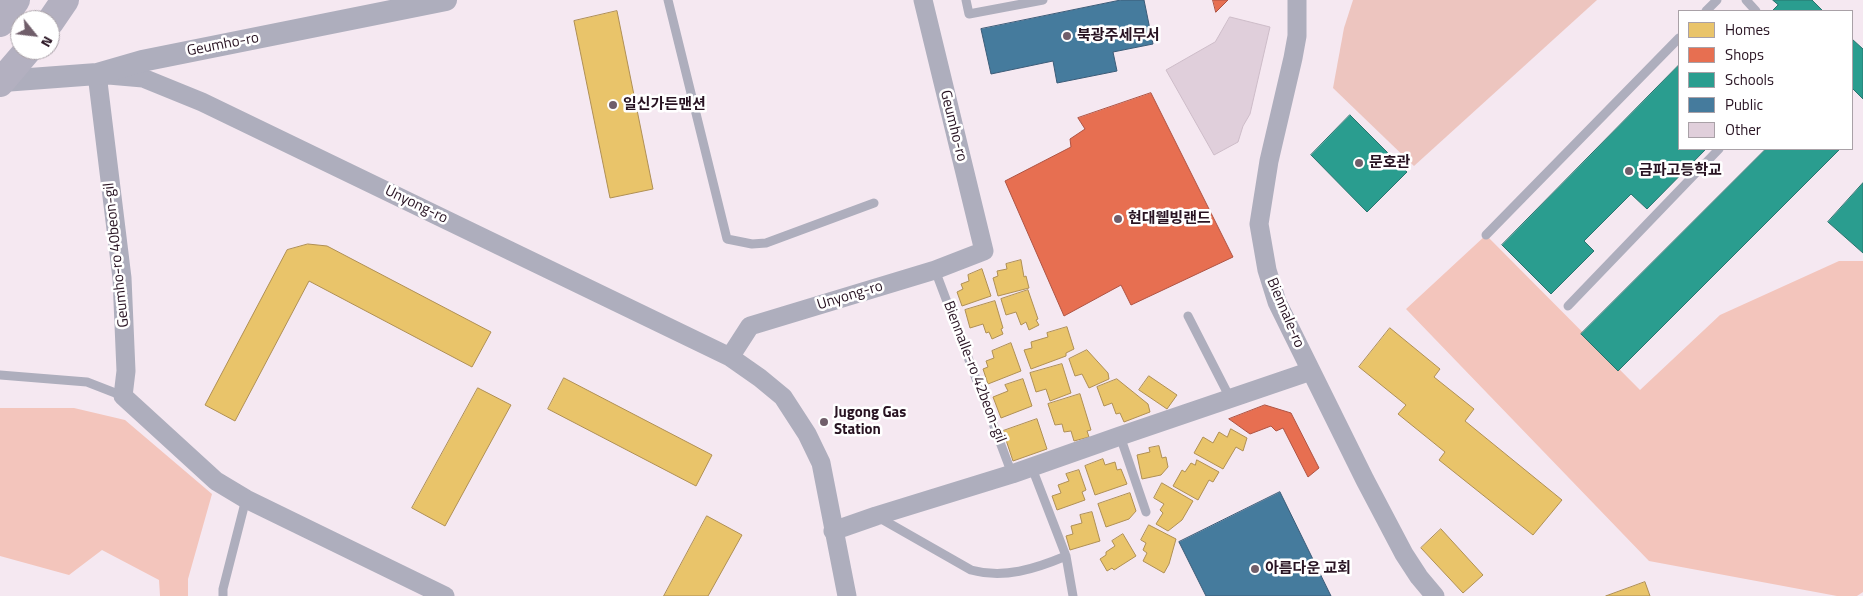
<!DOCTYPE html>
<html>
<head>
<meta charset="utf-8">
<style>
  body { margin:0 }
  #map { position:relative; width:1863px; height:596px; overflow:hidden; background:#f5e8f1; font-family:"Titillium Web",sans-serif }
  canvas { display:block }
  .legend { position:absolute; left:1678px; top:10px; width:175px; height:140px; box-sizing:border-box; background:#fff; border:1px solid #a9a1a7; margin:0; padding:6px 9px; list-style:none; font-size:15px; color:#281322 }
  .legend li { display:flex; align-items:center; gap:10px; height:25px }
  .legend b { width:25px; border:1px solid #a9a1a7 }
  .north { position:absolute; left:10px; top:10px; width:50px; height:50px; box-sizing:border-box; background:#fff; border:1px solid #a9a1a7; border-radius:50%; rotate:119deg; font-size:14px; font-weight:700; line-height:20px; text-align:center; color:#281322 }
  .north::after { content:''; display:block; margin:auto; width:18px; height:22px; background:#705e6a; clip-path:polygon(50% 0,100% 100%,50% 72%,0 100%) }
</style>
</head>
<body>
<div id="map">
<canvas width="1863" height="596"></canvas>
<ul class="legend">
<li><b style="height:14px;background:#e9c46a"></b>Homes</li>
<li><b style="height:14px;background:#e76f51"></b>Shops</li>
<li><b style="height:14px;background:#2a9d8f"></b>Schools</li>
<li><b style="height:14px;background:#457b9d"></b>Public</li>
<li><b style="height:14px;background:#e0cfdb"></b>Other</li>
</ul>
<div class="north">N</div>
</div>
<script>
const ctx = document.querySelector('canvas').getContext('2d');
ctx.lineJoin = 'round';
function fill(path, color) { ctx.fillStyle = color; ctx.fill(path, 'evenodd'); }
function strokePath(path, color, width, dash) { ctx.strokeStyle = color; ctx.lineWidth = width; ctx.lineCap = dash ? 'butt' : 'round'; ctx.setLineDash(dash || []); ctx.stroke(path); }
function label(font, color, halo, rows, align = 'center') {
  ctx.font = font + ' "Titillium Web","Noto Sans KR",sans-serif'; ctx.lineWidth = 5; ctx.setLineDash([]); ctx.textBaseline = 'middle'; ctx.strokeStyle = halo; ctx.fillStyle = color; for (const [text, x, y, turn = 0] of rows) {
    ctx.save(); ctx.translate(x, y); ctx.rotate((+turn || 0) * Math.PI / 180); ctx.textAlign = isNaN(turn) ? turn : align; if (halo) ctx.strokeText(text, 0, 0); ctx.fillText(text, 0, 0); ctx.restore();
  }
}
fill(new Path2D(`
  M1353 0H1597L1414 166 1333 88 1344 28Z`), '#edc5bf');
fill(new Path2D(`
  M1486 235 1640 390 1720 315 1839 261H1863V592L1857 596H1837L1649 561 1406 309Z
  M0 408H74L125 420 212 494 188 579V596H160L159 580 102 550 69 575 0 556Z`), '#f3c5bc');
const homes = new Path2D(`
  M617 11 653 189 610 198 574 21Z
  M308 244 327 246 491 332 472 367 309 281 235 421 205 405 287 250Z
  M1021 260 1024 277 1026 276 1029 288 998 296 993 278 998 276 997 271 1007 269 1006 264Z
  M982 269 991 296 962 306 957 292 963 289 961 284 969 281 968 275Z
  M1028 290 1038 319 1036 320 1039 325 1029 330 1026 322 1021 325 1016 312 1006 315 1001 299Z
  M995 301 1003 328 1001 329 1003 334 992 339 989 332 986 333 983 324 970 328 965 310Z
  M1067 327 1074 349 1066 353V356L1031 369 1024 350 1032 348 1031 342 1048 337 1047 333Z
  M1390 328 1440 369 1434 377 1474 409 1465 421 1562 500 1533 535 1439 460 1445 452 1398 414 1406 405 1359 367Z
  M1011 343 1021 371 988 384 983 369 988 367 986 361 994 358 992 351Z
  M1087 350 1108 373 1109 379 1089 388 1082 374 1075 376 1069 359Z
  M1062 364 1071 393 1050 401 1046 389 1036 392 1030 373Z
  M1149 376 1177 395 1167 409 1139 390Z
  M564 378 712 455 696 486 548 409Z
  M1023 379 1032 406 1001 418 993 397 1008 391 1005 385Z
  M1117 379 1148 404 1150 412 1124 422 1120 413 1116 414 1112 403 1104 406 1097 387Z
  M478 388 511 405 445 526 412 508Z
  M1080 394 1091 430 1087 431 1089 437 1074 441 1071 431 1064 432 1062 424 1055 425 1048 404Z
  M1037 419 1047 449 1013 461 1003 431Z
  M1231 429 1247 438 1243 451 1236 447 1223 469 1194 453 1203 437 1213 443 1219 432 1227 437Z
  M1159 446 1162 458 1166 457 1168 467 1161 475 1142 479 1137 455 1150 452 1149 448Z
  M1103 459 1105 465 1115 462 1117 470 1121 469 1127 484 1095 495 1085 466Z
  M1197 460 1219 472 1213 482 1209 480 1198 500 1173 486 1182 470 1185 472 1191 463 1195 465Z
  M1079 470 1086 490 1082 492 1085 500 1057 510 1052 496 1061 493 1058 485 1069 481 1066 474Z
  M1162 483 1193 501 1182 520 1168 531 1156 524 1163 513 1160 510 1164 504 1154 498Z
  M1130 493 1136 511 1129 519 1106 527 1098 504Z
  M1092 512 1100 541 1070 550 1066 536 1073 534 1071 526 1082 523 1080 515Z
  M707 516 742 535 708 596H664Z
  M1149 525 1176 539 1169 564 1164 573 1143 561 1147 553 1143 550 1146 543 1141 540Z
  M1441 529 1483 575 1463 593 1421 548Z
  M1123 534 1136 556 1114 570 1112 568 1107 571 1100 559 1106 555V552L1115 546 1112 541Z
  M1645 582 1650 596H1606Z`);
fill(homes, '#e9c46a');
strokePath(homes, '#af8f54', 1);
const shops = new Path2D(`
  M1213 0H1228L1216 12Z
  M1151 93 1233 257 1131 305 1121 285 1064 316 1005 181 1071 147 1070 139 1085 129 1078 118Z
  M1265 405 1291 413 1319 468 1308 477 1283 428 1276 431 1271 426 1250 434 1229 419Z`);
fill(shops, '#e76f51');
strokePath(shops, '#ae5343', 1);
const schools = new Path2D(`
  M1773 0H1812L1823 11H1772L1778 5Z
  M1852 39 1863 49V99L1852 88Z
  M1679 65V149H1706L1647 209 1631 194 1584 241 1594 251 1551 294 1502 245Z
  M1350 115 1407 172 1367 212 1311 155Z
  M1766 149H1840L1618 371 1581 334Z
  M1863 183V253L1828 222Z`);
fill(schools, '#2a9d8f');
strokePath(schools, '#29746e', 1);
const public = new Path2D(`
  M1121 0H1144L1153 44 1113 52 1117 71 1057 83 1053 61 991 74 981 29Z
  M1280 492 1331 596H1206L1179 542Z`);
fill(public, '#457b9d');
strokePath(public, '#3c5c78', 1);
const building = new Path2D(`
  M1230 17 1270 27 1250 114 1243 126 1238 142 1214 155 1166 70 1215 42Z`);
fill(building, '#e0cfdb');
strokePath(building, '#cdbcc8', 1);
strokePath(new Path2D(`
  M668 0 727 239 752 244 766 243 874 203
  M966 0 969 14 1043 0
  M1746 0 1756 11
  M1706 11 1717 0
  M1486 235 1679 38
  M935 270 1012 474
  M1568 306 1719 149
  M1188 316 1230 398
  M0 375 87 382 123 396
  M1120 436 1146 512
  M1032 468 1066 556 1073 596
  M878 517 971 570C1004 579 1035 569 1066 556
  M223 596V589L246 499`), '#aeaebd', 9);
strokePath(new Path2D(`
  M1297 0V36L1293 58 1269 161 1259 224 1267 270 1277 302 1365 480 1404 554 1419 577 1435 596
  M730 357 750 326 935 270 984 251 923 0
  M833 531 876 516 1012 474 1120 436 1311 371
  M445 596 246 499 216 481 123 396 126 371 122 278 97 74 143 78 202 102 730 357 760 378 783 397 807 434 821 463 847 596`), '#aeaebd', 19);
strokePath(new Path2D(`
  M3 81 97 74 142 61 446 0`), '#aeaebd', 22);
strokePath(new Path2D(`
  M50 22 65 0
  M0 23 16 0
  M0 83 28 50`), '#b3b0c0', 28);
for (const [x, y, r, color] of [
  [1067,36,5,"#705e6a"],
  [613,105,5,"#705e6a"],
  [1359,163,5,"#705e6a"],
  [1629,171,5,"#705e6a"],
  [1118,219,5,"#705e6a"],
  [824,422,5,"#705e6a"],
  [1255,569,5,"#705e6a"]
]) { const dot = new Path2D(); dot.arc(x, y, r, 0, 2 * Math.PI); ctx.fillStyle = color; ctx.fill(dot); strokePath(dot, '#fff', 2); }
label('bold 15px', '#281322', '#fff', [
  ["북광주세무서",1077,36],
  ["일신가든맨션",623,105],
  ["문호관",1369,163],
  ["금파고등학교",1639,171],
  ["현대웰빙랜드",1128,219],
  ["Jugong Gas",834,413],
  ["Station",834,430],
  ["아름다운 교회",1265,569]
], 'left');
label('15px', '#281322', '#fff', [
  ["Geumho-ro",223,45,-11],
  ["Geumho-ro",953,126,76],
  ["Unyong-ro",416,205,26],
  ["Geumho-ro 40beon-gil",117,255,-96],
  ["Unyong-ro",850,296,-17],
  ["Biennale-ro",1285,313,67],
  ["Biennalle-ro 42beon-gil",974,372,69]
]);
</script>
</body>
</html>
